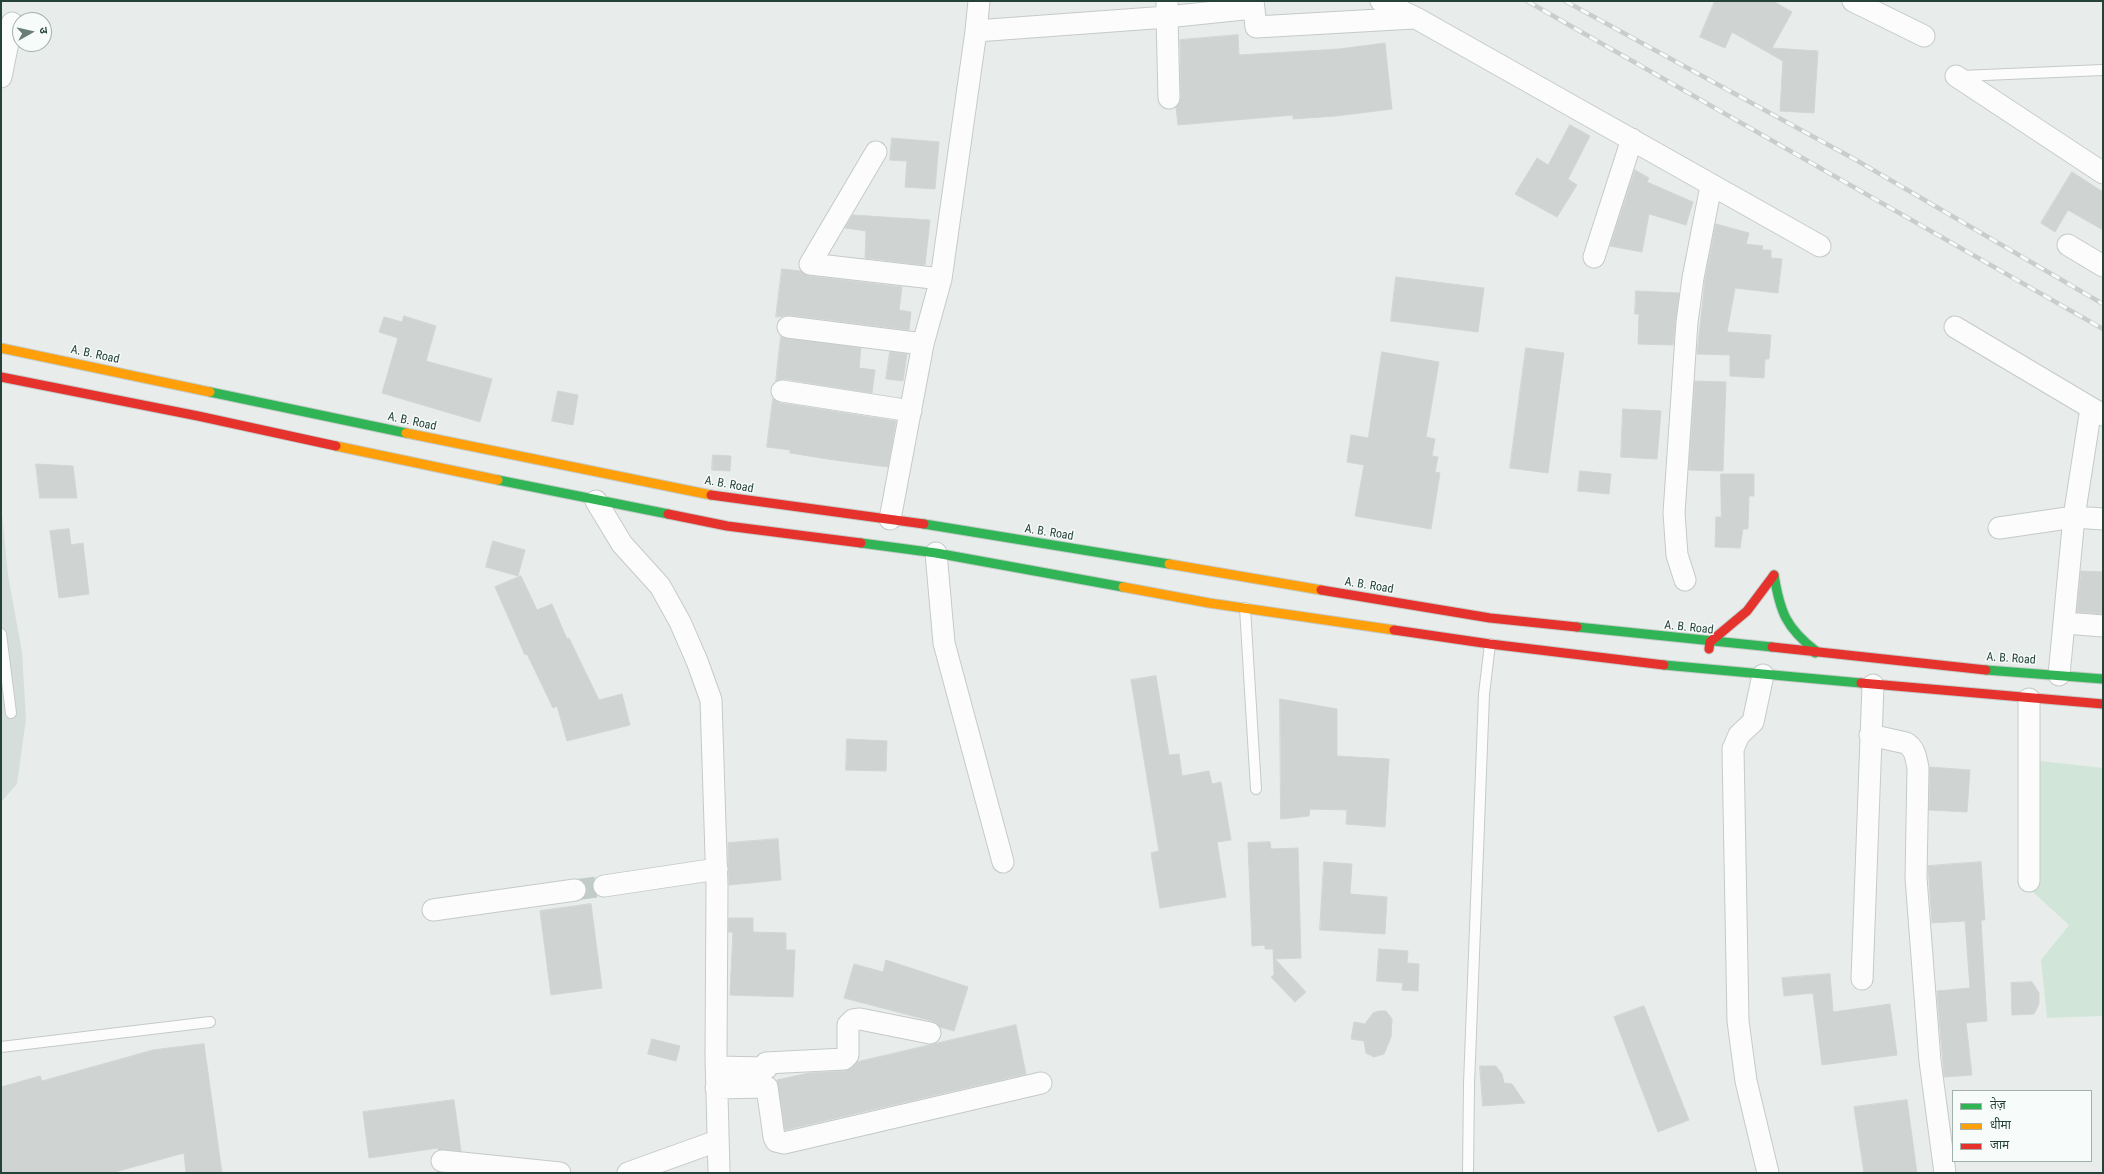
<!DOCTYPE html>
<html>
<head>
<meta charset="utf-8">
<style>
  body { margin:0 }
  #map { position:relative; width:2104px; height:1174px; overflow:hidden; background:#e8edeb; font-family:"Roboto Condensed","Noto Sans Devanagari",sans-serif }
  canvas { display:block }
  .frame { position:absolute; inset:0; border:2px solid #24423a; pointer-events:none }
  .legend { position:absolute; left:1952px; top:1090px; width:140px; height:72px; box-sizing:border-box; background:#f7fbf9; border:1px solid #a3b1ad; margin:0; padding:5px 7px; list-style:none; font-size:12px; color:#24423a }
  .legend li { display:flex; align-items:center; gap:8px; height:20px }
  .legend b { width:20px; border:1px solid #a3b1ad }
  .north { position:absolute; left:12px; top:12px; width:40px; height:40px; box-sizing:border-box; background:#f7fbf9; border:1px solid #a3b1ad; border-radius:50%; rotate:82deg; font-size:11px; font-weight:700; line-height:16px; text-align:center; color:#24423a }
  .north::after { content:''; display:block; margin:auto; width:14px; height:18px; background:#697e78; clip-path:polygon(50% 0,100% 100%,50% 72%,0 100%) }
</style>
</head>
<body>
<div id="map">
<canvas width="2104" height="1174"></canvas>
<div class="frame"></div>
<ul class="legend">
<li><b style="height:5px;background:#30b455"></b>तेज़</li>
<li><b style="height:5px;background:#ff9f0a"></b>धीमा</li>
<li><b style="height:5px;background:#e5322d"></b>जाम</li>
</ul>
<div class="north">उ</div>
</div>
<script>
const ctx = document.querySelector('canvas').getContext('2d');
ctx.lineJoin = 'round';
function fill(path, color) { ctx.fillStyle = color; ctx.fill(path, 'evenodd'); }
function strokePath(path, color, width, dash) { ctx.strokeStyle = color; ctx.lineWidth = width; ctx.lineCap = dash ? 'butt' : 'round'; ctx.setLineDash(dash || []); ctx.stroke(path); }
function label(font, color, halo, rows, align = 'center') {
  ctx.font = font + ' "Roboto Condensed",sans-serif'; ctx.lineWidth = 3; ctx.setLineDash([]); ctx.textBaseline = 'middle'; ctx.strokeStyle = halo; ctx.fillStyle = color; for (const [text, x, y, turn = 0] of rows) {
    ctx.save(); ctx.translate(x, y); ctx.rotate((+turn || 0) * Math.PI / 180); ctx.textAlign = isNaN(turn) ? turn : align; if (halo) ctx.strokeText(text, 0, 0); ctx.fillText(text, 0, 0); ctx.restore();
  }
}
fill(new Path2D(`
  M1 503 8 575 22 652 26 719 17 784 1 802Z`), '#d6dedb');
fill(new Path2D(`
  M2031 760 2103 768V1016L2047 1018 2041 960 2069 925 2034 893Z`), '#d1e6d8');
const building = new Path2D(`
  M1715 1H1773L1792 12 1772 48 1818 51 1814 113 1780 111 1783 61 1732 32 1725 48 1700 37Z
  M1238 35 1239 55 1339 49 1385 43 1392 109 1336 116 1293 119V115L1178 125 1176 107 1181 98 1180 40Z
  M1570 125 1590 136 1568 179 1577 185 1557 217 1515 194 1537 158 1548 165Z
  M892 138 939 142 935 189 905 187 907 161 890 160Z
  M1635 170 1649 178 1647 182 1693 202 1686 225 1649 214 1642 252 1610 246Z
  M2072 172 2103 192V230L2068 210 2055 232 2041 223Z
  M853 215 930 220 925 265 865 258 866 231 845 228Z
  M1716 224 1749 233 1746 244 1763 246 1762 250H1771V258L1782 259 1778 293 1735 288 1727 332 1771 335 1769 359H1765L1764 378 1730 376V355L1697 354 1705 280Z
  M782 269 800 271 809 276 902 287 899 310 911 312 909 330 790 315 776 317Z
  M1396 277 1484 288 1478 332 1391 321Z
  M1636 291 1679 293 1673 345 1638 344 1639 314H1635Z
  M404 316 436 326 426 361 492 379 480 422 382 393 398 338 379 332 384 317 402 322Z
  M781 337 861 348 859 368 875 370 872 393 784 379 776 381Z
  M1526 348 1564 353 1548 473 1510 468Z
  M890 352 907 354 903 381 886 379Z
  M1382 352 1439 362 1426 437 1435 439 1432 456 1438 457 1435 472 1440 473 1431 529 1355 516 1364 465 1347 462 1351 435 1368 438Z
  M1695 381 1726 382 1723 471 1689 470Z
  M558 391 578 395 573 425 552 421Z
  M773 399 780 403 896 421 888 467 834 460 790 453V450L767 447Z
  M1623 409 1661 411 1657 459 1621 457Z
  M713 455 731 456 730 471 712 470Z
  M36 464 73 466 77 498H40Z
  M1580 471 1611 474 1609 494 1578 491Z
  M1721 474H1754V496H1749L1748 529H1743L1740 548 1715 547 1716 517H1721Z
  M69 529 71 545 83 543 89 594 59 598 50 531Z
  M493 541 525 550 518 576 486 567Z
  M2081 571 2103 572V614L2077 612Z
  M521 576 537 610 552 604 567 639 569 638 599 700 622 694 630 725 567 741 557 706 553 708 527 654 525 655 495 587Z
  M1156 676 1169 755 1179 754 1182 776 1209 771 1212 784 1221 782 1231 840 1217 842 1226 897 1160 908 1151 853 1159 851 1131 680Z
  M1280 699 1337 709V756L1389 759 1385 827 1346 824 1347 810 1310 809 1309 816 1281 819Z
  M847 739 887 741 886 771 846 770Z
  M1930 767 1970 770 1967 812 1929 810Z
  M778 839 781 880 729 885 728 843Z
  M1270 842 1271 849 1298 848 1301 958 1275 959 1306 992 1295 1002 1271 977 1274 975 1273 949H1265V945L1252 946 1248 843Z
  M1324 862 1352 864 1350 894 1387 897 1385 934 1320 930Z
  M1981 862 1985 920H1981L1987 1021 1966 1023 1972 1075 1944 1077 1937 991 1970 988 1965 921 1932 923 1928 866Z
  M591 904 602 988 551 995 540 911Z
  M729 918H753V932L786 933V950H795L793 997 730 995 733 932H729Z
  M1379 949 1408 951 1407 963 1419 964 1418 991 1402 990 1403 983 1377 981Z
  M886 960 968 987 954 1031 940 1027 932 1021 844 998 854 964 883 972Z
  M1830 974 1833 1012 1890 1004 1897 1055 1822 1065 1813 993 1784 996 1782 978Z
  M2032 982 2039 993V1004L2034 1014 2012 1015 2011 983Z
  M1644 1006 1689 1120 1658 1132 1614 1017Z
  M1379 1011H1386L1392 1019 1391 1037 1384 1054 1374 1057 1366 1053 1364 1041 1351 1039 1354 1022 1365 1024 1373 1013Z
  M1016 1025 1026 1074 785 1130 777 1080 809 1073 845 1071 852 1067 857 1062Z
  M652 1039 680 1046 676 1061 648 1054Z
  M204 1044 222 1173H186L184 1153 111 1173H1V1087L40 1076 42 1081 153 1050Z
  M1480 1066H1496L1502 1074 1504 1083 1512 1084 1525 1103 1483 1106Z
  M454 1100 461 1151 438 1150V1148L369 1158 363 1112Z
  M1907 1100 1917 1173H1864L1854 1107Z`);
fill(building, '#cfd4d2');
strokePath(building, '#d1d6d4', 1);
strokePath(new Path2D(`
  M575 890 604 886`), '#c1cbc8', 21, [21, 10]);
const lane = new Path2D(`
  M1961 76 2103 70
  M1245 608 1256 789
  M1 634 11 713
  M1 1047 210 1022
  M1468 1173 1469 1084 1484 694 1490 644`);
const street = new Path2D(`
  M1253 1 1256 27 1414 18
  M1381 1 1416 18 1820 246
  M1853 1 1924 36
  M976 31 979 1
  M1956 76 2103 173
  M1 77 12 23
  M1169 98 1167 17 1253 8
  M876 152 810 264 941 279
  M2068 245 2103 266
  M1594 257 1632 139
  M788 327 923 344
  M1955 327 2103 415
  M782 391 911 411
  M2091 408 2074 517 2103 519
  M596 501 622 544 660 586 680 622 697 661 711 700 717 886 716 1056 719 1173
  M890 519 923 344 941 279 976 31 1167 17V1
  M1999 528 2074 517 2059 675
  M936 553 944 643 1003 862
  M1685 580 1677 555 1674 513 1687 322 1693 278 1711 186
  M2065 623 2103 626
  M1763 675 1753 722 1739 735 1733 749 1738 1021 1746 1081 1768 1173
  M1870 735 1906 743C1915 748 1916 758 1918 768L1916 878 1930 1061 1945 1173
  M2029 881V699
  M604 886 717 869
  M433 910 575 890
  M1862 979 1873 685
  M716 1067 767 1068 766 1063 844 1059 848 1055V1025L853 1020 860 1019 930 1033
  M716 1088 767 1087 774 1137 776 1141 784 1143 1041 1083
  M442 1161 560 1173
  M628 1173 717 1141`);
const fast = new Path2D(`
  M210 392 406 433
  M498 480 668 514
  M924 524 1169 564
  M861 543 936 553 1123 587
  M1774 575C1780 612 1786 628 1816 651L1815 653
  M1577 627 1772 647
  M1664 665 1861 683
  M1986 670 2103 679`);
const slow = new Path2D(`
  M1 348 210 392
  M406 433 711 495
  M336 446 498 480
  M1169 564 1321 590
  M1123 587 1209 603 1394 630`);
const jam = new Path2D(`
  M1 377 198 416 336 446
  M711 495 924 524
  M668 514 727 526 861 543
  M1321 590 1490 618 1577 627
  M1394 630 1490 644 1664 665
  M1772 647 1986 670
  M1709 649 1710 642 1747 611 1774 575
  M1861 683 2103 704`);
strokePath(lane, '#c5cac8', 12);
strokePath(street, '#c5cac8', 23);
strokePath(fast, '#c3cbc8', 11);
strokePath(slow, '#c3cbc8', 11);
strokePath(jam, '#c3cbc8', 11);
strokePath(lane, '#fcfcfc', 10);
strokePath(street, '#fcfcfc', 21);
strokePath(fast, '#30b455', 9);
strokePath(slow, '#ff9f0a', 9);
strokePath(jam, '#e5322d', 9);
const rail = new Path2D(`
  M1527 1 2103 329
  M1565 1 1856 160 2103 304`);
strokePath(rail, '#c9cdcc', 4.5);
strokePath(rail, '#f7fbf9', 3, [9]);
label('12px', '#24423a', '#f7fbf9', [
  ["A. B. Road",95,355,12],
  ["A. B. Road",412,422,12],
  ["A. B. Road",729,485,10],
  ["A. B. Road",1049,533,9],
  ["A. B. Road",1369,586,9],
  ["A. B. Road",1689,628,6],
  ["A. B. Road",2011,659,4]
]);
</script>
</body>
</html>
